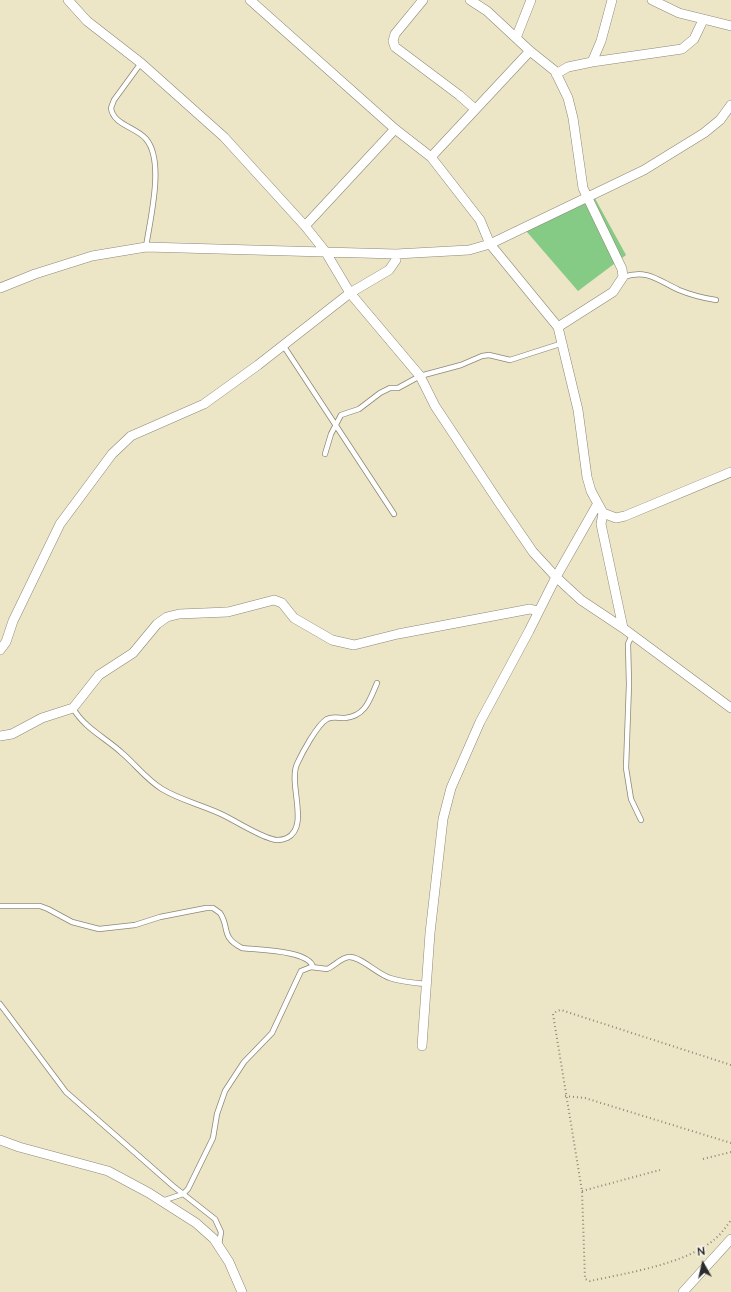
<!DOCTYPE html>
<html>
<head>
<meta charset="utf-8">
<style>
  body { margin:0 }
  #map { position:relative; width:731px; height:1292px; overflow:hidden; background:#ece5c6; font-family:"Architects Daughter",sans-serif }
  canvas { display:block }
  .north { position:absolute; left:683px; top:1244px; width:40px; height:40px; -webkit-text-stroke:3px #fbf7ec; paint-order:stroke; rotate:352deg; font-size:11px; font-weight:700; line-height:16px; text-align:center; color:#2b2b2b }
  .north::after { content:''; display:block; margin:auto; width:14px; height:18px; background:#2b2b2b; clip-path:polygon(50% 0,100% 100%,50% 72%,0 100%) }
</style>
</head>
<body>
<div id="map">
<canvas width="731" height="1292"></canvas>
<div class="north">N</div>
</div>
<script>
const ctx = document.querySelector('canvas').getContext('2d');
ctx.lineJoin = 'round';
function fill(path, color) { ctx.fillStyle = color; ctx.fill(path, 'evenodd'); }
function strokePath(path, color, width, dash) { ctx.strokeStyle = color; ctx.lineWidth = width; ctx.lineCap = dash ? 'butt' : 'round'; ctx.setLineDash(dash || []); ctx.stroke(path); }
fill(new Path2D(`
  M592 193 626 255 578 291 521 225Z`), '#85ca85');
const service = new Path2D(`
  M141 63 114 100 111 108C113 125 136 127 146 139 165 161 150 219 146 247
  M623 277C648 269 657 280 679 290 691 295 703 298 716 300
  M283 345 394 514
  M325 454 331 434 341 415 359 409 380 393 390 388H398L420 376 461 365 482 356 489 355 510 360 563 343
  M632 635 628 644 629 684 626 768 631 799 641 820
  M73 708C84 728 106 738 122 753 136 765 146 779 162 789 180 800 202 805 221 814 236 821 257 835 272 839 277 841 282 840 287 838 310 827 288 784 297 764 302 753 317 725 327 719 333 716 338 718 345 718 366 716 370 699 377 683
  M0 906H40L48 909 72 922 99 929 135 925 160 917 206 908H213L220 913C230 927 220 937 242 948 256 950 309 950 313 967
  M0 1004 66 1092 173 1186 215 1219 221 1232 219 1245
  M162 1201 183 1194 188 1189 213 1138 217 1114 225 1091 244 1062 272 1033 301 971 311 967 327 969C335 966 340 958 349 957 360 956 377 974 390 978 402 982 414 983 426 984`);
const minor = new Path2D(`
  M68 0 87 21 141 63 224 137 305 226 325 251 350 293 420 376 435 406 498 501 533 552 556 577 581 600 623 628 731 708
  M250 0 395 129 431 157 480 220 490 244 558 327 578 410 587 477 591 491 603 513 616 518 625 516 731 472
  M423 0 395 34 393 41 395 47 459 95 475 109
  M470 0 487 11 530 51 555 71 568 98 573 118 583 188 622 269 623 277 613 292 558 327
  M652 0 679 13 731 26
  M516 38 531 0
  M592 62 601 41 612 0
  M556 74 568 67 592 62 682 49 694 39 703 20
  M431 157 530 51
  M305 226 395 129
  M0 288 35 274 92 256 146 247 396 254 469 250 490 244 644 170 704 133 720 120 731 105
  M603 513 601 524 623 628
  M0 650 6 642 13 621 60 524 112 454 131 436 204 404 258 365 350 293 389 270 396 260V254
  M0 736 12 734 42 718 73 708 99 675 133 653 157 624 167 617 179 614 228 612 274 600 282 603 294 618 332 640 354 645 398 634 530 609 538 611
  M422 1046 430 933 443 819 451 788 480 722 529 631 556 577 597 505
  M0 1140 19 1147 108 1171 149 1193 196 1223 214 1239 229 1262 242 1292
  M683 1292 731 1239`);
strokePath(service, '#8c8878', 6);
strokePath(minor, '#8c8878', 10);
strokePath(new Path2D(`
  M731 1065 561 1010 557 1011 553 1014 582 1191 585 1279 590 1281C627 1273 686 1264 715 1239 721 1234 726 1227 731 1220
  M565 1096 585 1098 731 1143
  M703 1159 731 1152
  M582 1191 660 1170`), '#8c8878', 2, [1, 3]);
strokePath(service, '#fff', 4.5);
strokePath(minor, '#fff', 9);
</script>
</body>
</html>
